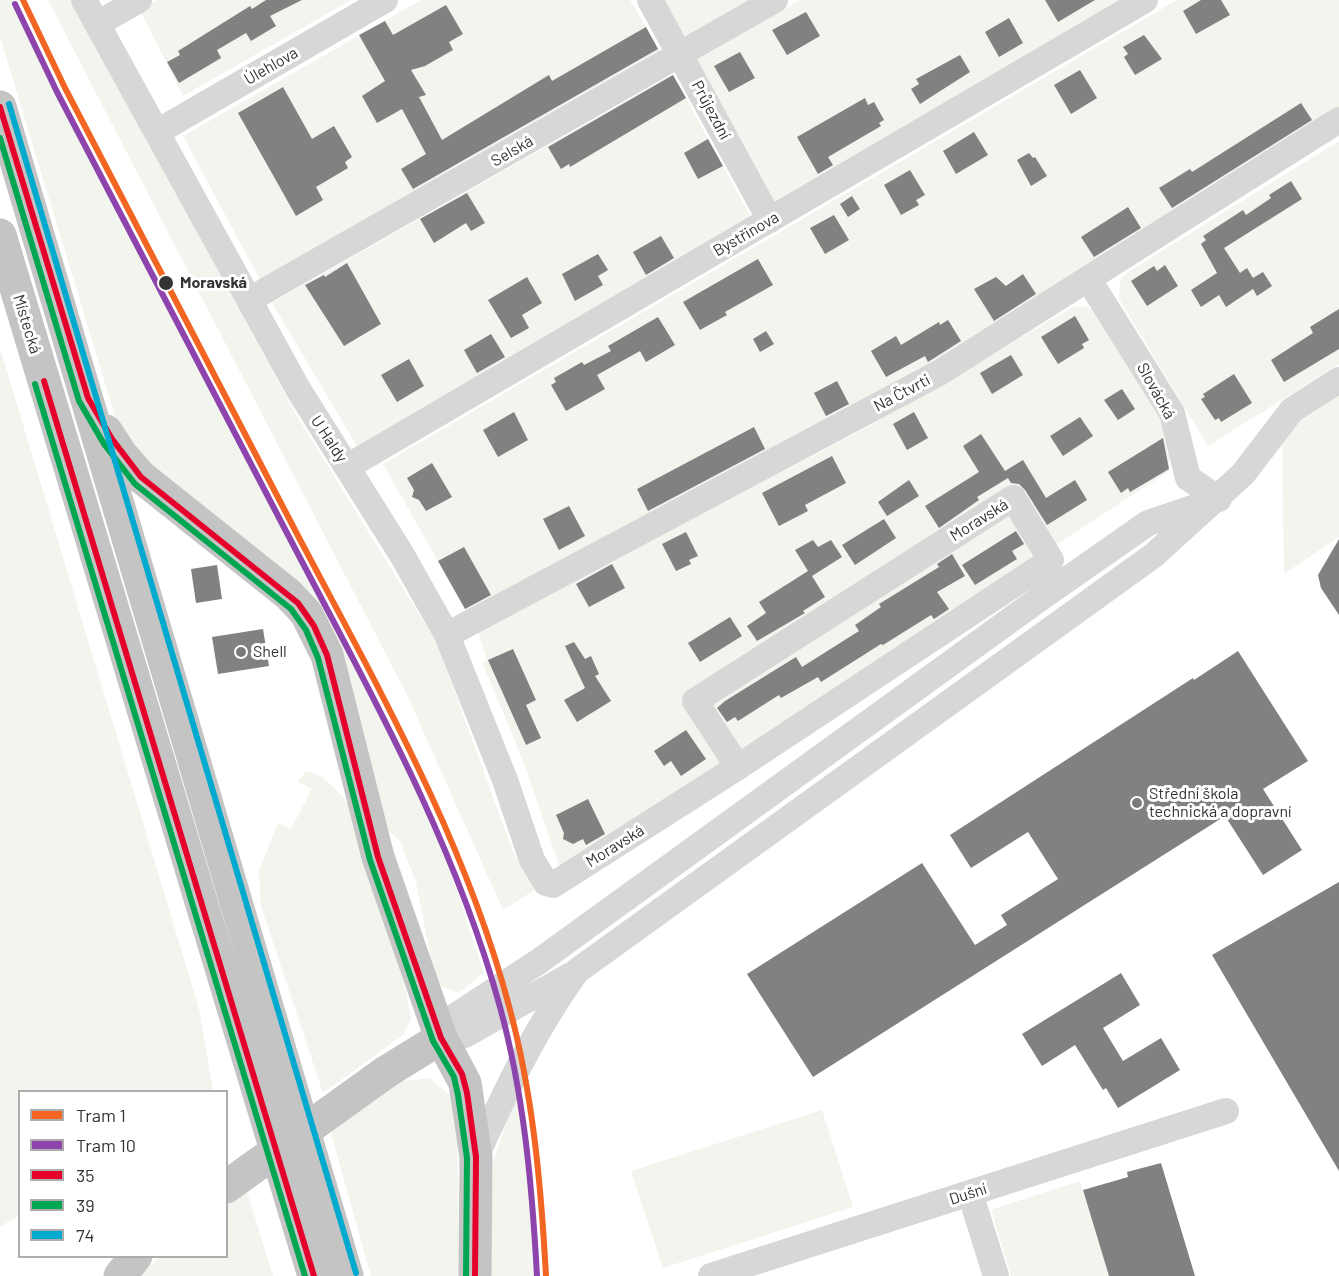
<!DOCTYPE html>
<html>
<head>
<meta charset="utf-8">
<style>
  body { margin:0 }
  #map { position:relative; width:1339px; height:1276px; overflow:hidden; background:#fff; font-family:Barlow,sans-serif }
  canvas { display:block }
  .legend { position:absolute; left:18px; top:1090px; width:210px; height:168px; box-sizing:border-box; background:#fff; border:2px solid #adadad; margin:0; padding:8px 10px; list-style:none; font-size:18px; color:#333 }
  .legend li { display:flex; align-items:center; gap:12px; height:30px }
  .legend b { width:30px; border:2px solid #adadad }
</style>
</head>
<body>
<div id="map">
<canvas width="1339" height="1276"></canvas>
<ul class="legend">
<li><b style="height:8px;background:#f26522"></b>Tram 1</li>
<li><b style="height:8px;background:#8e44ad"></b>Tram 10</li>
<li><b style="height:8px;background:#e4002b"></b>35</li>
<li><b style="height:8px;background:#00a651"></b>39</li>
<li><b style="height:8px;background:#00a9ce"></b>74</li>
</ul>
</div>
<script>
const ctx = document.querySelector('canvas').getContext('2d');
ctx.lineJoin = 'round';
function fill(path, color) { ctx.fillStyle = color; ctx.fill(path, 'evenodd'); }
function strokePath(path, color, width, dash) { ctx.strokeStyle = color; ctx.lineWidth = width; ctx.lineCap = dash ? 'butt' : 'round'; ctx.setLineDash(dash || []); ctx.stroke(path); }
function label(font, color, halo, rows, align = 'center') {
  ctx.font = font + ' Barlow,sans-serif'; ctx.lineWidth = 6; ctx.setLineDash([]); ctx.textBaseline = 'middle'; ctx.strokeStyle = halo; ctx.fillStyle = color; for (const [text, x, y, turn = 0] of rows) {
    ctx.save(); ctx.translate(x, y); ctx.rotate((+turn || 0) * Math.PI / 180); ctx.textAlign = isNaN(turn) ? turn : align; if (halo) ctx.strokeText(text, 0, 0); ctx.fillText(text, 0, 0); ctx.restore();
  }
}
fill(new Path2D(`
  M0 0H13L191 355 375 701 449 866 484 973 458 993 436 984 416 882 400 841 382 825 342 658 124 446 0 37Z
  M48 0H70L297 416 437 643 513 852 536 889 503 910 407 695Z
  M158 0H351L183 96 140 10Z
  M421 0H630L660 51 260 280 183 136Z
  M664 0H748L685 37Z
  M800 0H1120L775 201 697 60Z
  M1177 0H1339V110L924 367 467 612 383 464Z
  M673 74 750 216 357 446 272 303Z
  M1339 141V364L1208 446 1119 299 1120 280 1128 272Z
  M1075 306 1087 307 1094 311 1161 420 1169 440V471L1053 547 1017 490 681 702 725 765 561 871 524 763 482 662 487 660 478 631 864 429Z
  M0 348 199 1009 213 1091 20 1092 19 1215 0 1227Z
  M1339 390V537L1284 574 1282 431Z
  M998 515H1013L1036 558 746 750 738 748 712 705Z
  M305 772C325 772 345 798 354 814L406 992 411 1019 403 1035 323 1093 261 906 259 871 278 823 291 829 312 789 298 782Z
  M429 1078 453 1097 457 1127 460 1276H371L330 1130 398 1082Z
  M517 1089 534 1241V1276H489L493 1163Z
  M822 1110 853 1207 663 1268 631 1171Z
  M1080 1181 1109 1276H1011L992 1213 993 1209Z
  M246 1189 273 1276H138L160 1257 226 1256 227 1204Z`), '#f1f5ed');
fill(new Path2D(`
  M266 0H302L270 16 276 26 251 41 246 33 217 50 221 58 179 83 167 62 180 55 178 51 250 6 252 9Z
  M1045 0H1095L1058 22Z
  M1201 0H1221L1230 15 1196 34 1183 11Z
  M446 5 463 34 449 42 453 50 425 66 411 70 426 95 419 97 442 140 549 75 552 81 646 27 658 49 413 189 401 169 426 154 402 109 377 123 362 96 385 81 359 35 385 21 393 35Z
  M806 12 820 36 787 55 772 30Z
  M1009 18 1023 43 999 57 985 32Z
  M1144 35 1162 59 1135 75 1124 57 1128 54 1123 47Z
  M740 52 755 78 729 92 714 66Z
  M960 55 970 72 920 104 911 89 919 84 916 79Z
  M1080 70 1097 98 1071 114 1054 85Z
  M673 75 686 98 570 167 569 164 561 169 548 147Z
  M283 87 312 139 334 126 352 157 345 162 348 168 316 187 323 200 296 216 238 113Z
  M865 98 868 105 874 102 884 120 879 123 881 126 828 157 833 165 818 174 797 137Z
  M1301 103 1312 120 1172 208 1159 188 1190 169 1192 172Z
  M974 132 988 155 956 174 943 151Z
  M708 139 723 166 698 179 684 153Z
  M1029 153 1033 158 1035 157 1047 176 1031 186 1017 160Z
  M910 170 925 195 916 200 919 205 901 215 884 185Z
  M1291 181 1302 199 1224 248 1240 273 1247 268 1253 278 1263 272 1272 286 1257 296 1253 289 1226 307 1219 295 1201 307 1191 290 1217 273 1201 244 1206 240 1203 236 1243 210 1246 215 1271 198 1269 195Z
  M467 193 485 223 471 231 466 223 434 243 420 219Z
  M852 196 860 209 848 217 840 204Z
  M1128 207 1141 228 1094 257 1081 237Z
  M834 215 849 240 825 254 810 228Z
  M661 236 674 258 646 275 633 252Z
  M598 254 608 270 598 276 603 285 575 301 562 274Z
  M758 259 773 285 725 312 727 315 700 330 683 302Z
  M347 263 381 324 344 346 305 285 324 275 325 277Z
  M1165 265 1178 286 1147 306 1131 281 1154 266 1157 271Z
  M1023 274 1036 294 994 321 974 289 996 277 1006 286Z
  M527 277 542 303 522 315 529 328 511 338 488 300Z
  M1339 309V349L1284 382 1271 360 1313 333 1310 327Z
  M1075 316 1089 340 1082 344 1084 348 1058 364 1041 337Z
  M658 317 675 345 646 362 640 351 597 375 605 389 566 411 551 385 556 382 554 378 582 362 584 365 611 351 608 346Z
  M948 320 961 341 928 362 925 356 886 377 871 351 896 336 901 345 939 322 940 325Z
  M766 331 774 344 760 352 753 339Z
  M491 334 505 357 477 373 464 350Z
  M1011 355 1023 375 992 394 980 373Z
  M409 359 424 386 397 402 381 375Z
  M1234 374 1252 403 1221 422 1219 418 1215 420 1201 399 1205 397 1203 394Z
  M837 381 849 404 826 416 814 393Z
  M1122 389 1135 409 1118 420 1104 400Z
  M514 412 528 440 498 457 483 430Z
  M914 412 928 438 907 450 893 424Z
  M1080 417 1093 436 1063 456 1050 436Z
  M754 427 765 449 648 511 637 489Z
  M981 434 1005 471 1023 460 1046 498 1075 480 1087 500 1047 525 1025 490 1019 484 1011 483 1008 478 977 497 979 500 939 528 925 506 979 472 963 446Z
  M1163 438 1169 469 1130 492 1128 488 1121 493 1108 472Z
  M832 456 846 483 805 505 808 511 779 526 762 493Z
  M432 463 452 497 426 511 419 500 412 497 414 490 407 478Z
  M909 480 919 496 887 516 878 502Z
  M569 506 585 536 559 550 543 519Z
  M884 519 896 538 855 565 842 545Z
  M1016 531 1024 544 1012 551 1017 559 975 585 962 565Z
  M686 532 698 556 689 560 691 564 676 571 662 544Z
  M1339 539V615L1321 588 1318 575Z
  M813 540 818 547 831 540 842 557 812 576 825 597 803 611 805 613 757 641 747 626 766 613 759 602 808 571 795 550Z
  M464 547 491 595 465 609 438 561Z
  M952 554 965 576 937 592 949 609 934 619 931 615 883 645 881 644 821 682 818 677 781 698 779 695 738 721 735 717 727 722 717 708 725 701 796 657 802 667 859 631 855 625 881 607 879 604 939 567 937 564Z
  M612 564 625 588 589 607 576 584Z
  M217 565 222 599 196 603 191 569Z
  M730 617 742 636 700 662 688 643Z
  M263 629 269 666 218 674 212 637Z
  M574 642 585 659 591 656 599 674 595 676 611 701 577 722 564 700 585 688 565 646Z
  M513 649 536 700 526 705 541 738 526 745 488 660Z
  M1238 651 1308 761 1263 789 1302 850 1263 875 1225 816 813 1077 747 974 922 863 975 945 1007 925 1001 915 1058 879 1028 832 971 868 950 835 1193 678 1194 680Z
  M686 730 706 759 681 776 671 761 664 766 654 751Z
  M588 799 605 834 586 845 583 839 573 844 563 839 564 833 556 815Z
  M1339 882V1171L1212 955Z
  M1121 973 1140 1005 1103 1028 1123 1061 1161 1038 1180 1070 1118 1108 1106 1088 1103 1090 1075 1045 1042 1066 1022 1034Z
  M1161 1163 1195 1276H1109L1083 1190 1128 1177 1127 1172Z`), '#818181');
strokePath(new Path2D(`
  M84 0 298 389 402 555 447 635 505 780 532 860 546 883 553 885 738 767 1051 560 1013 498 695 701 738 767
  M650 0 770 220
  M97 24 139 0
  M157 132 385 0
  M1089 280 1172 413 1188 478 1219 499
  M249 300 775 0
  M347 467 1145 0
  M447 635 939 373 1339 120
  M571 975 465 1035 441 1038 454 1017 538 962 1042 597 1148 523 1207 503
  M476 1157C505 1092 535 1029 577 971L1154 555 1243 474 1292 410 1339 380
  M970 1193 996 1276
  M711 1276 1226 1111`), '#d7d7d7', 26);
strokePath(new Path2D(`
  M0 107 347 1276
  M0 235 314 1276
  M106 431 121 454 141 477 288 594 306 613 327 655 378 857 441 1038 465 1083 476 1157 475 1276
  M386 1072 441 1038
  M120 1276 136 1256`), '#c4c4c4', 33);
strokePath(new Path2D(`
  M226 1187 386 1072`), '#c4c4c4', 33);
strokePath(new Path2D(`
  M0 107 88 398 112 439 141 477 298 603 314 626 327 655 378 857 441 1038 462 1074 467 1093 476 1157 475 1276
  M44 381 314 1276`), '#e4002b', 6);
strokePath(new Path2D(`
  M0 138 79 401 104 444 135 484 291 609 306 630 318 658 370 860 433 1041 454 1077 458 1095 467 1158 466 1276
  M35 384 305 1276`), '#00a651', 6);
strokePath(new Path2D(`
  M9 104 356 1273`), '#00a9ce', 6);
strokePath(new Path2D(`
  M23 0 65 88C142 236 219 384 296 532 377 686 464 837 509 1006 533 1094 541 1185 546 1276`), '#f26522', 6);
strokePath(new Path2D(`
  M15 4 57 92C134 240 211 387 288 535 368 688 454 839 500 1007 524 1095 532 1185 537 1276`), '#8e44ad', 6);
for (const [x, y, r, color] of [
  [166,283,8,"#333"],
  [241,652,6,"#7a7a7a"],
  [1137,803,6,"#7a7a7a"]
]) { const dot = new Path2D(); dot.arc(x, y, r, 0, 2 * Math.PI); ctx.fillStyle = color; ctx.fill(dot); strokePath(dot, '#fff', 2); }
label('16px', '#333', '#fff', [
  ["Úlehlova",271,66,-30],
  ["Průjezdní",711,110,62],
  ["Selská",512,151,-30],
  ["Bystřinova",746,234,-30],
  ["Místecká",27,324,73],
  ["Slovácká",1156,391,61],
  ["Na Čtvrti",902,393,-28],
  ["U Haldy",329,439,57],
  ["Moravská",979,520,-32],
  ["Moravská",615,846,-32],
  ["Dušní",968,1194,-18]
]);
label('bold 16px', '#333', '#fff', [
  ["Moravská",180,283]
], 'left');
label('16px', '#333', '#fff', [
  ["Shell",253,652],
  ["Střední škola",1149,794],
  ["technická a dopravní",1149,812]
], 'left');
</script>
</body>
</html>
